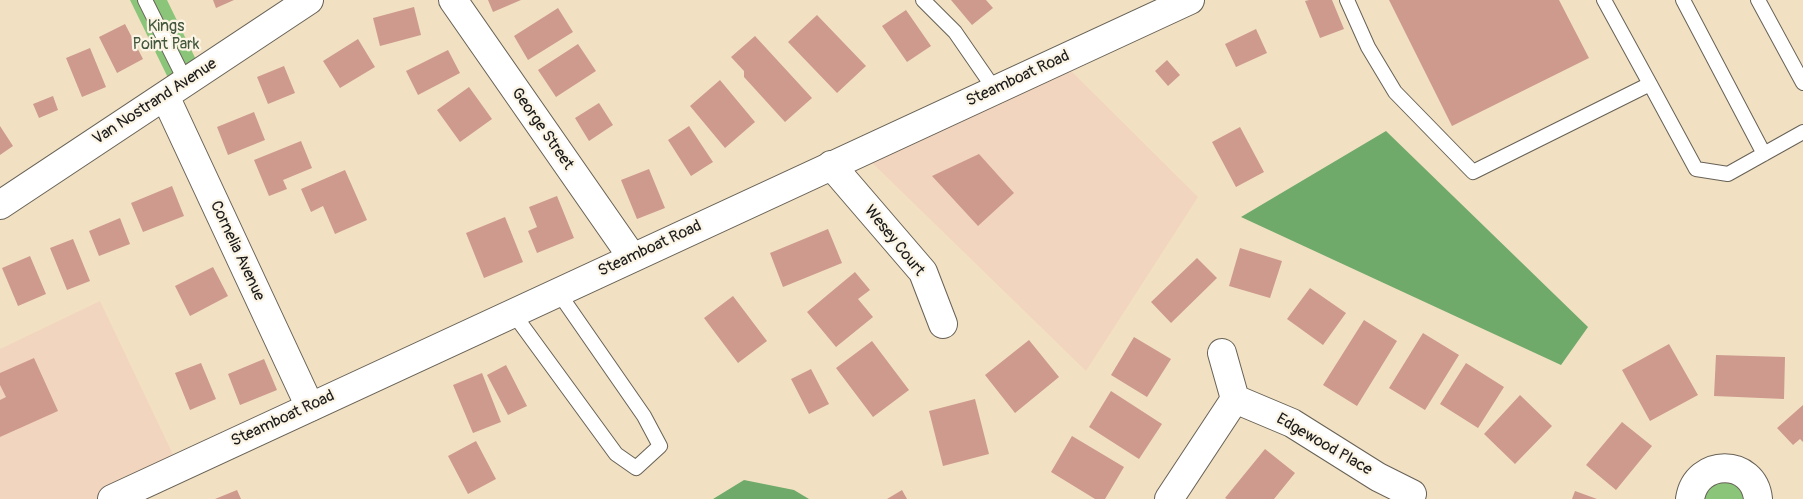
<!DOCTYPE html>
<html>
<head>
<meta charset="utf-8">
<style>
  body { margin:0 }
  canvas { display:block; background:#f1e0c1 }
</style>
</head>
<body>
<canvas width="1803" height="499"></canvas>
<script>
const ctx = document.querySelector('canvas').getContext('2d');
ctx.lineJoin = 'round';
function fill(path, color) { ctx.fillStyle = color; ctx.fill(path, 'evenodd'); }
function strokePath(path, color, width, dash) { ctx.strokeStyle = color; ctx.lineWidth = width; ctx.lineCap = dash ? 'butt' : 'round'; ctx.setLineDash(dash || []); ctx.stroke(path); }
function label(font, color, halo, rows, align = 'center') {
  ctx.font = font + ' Pangolin,sans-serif'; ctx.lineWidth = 4.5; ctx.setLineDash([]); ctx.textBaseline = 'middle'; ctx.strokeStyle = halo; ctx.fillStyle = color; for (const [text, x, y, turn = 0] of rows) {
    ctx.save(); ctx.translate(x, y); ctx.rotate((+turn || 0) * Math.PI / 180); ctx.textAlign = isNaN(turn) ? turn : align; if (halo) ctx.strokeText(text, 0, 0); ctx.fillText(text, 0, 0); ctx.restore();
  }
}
fill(new Path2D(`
  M1060 60 1198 197 1086 371 861 152Z
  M100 301 179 467 111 499H0V349Z`), '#f2d5be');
fill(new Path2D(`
  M130 0H167L201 70 173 88Z
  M1725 474 1751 499H1697Z`), '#8ac57a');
fill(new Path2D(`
  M1386 131 1588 327 1561 365 1241 217Z
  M744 480 794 490 809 499H713Z`), '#6faa6a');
fill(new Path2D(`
  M213 0H234L216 8Z
  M488 0H521L493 12Z
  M951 0H986L993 8 972 25Z
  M1309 0H1332L1344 29 1320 38 1305 1Z
  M1389 0H1559L1589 58 1452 126Z
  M414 7 421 35 380 46 373 18Z
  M558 8 573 32 528 60 514 36Z
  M906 10 931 46 907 62 882 26Z
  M817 15 866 66 837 93 788 42Z
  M125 24 143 59 117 73 99 37Z
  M1256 29 1267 53 1236 67 1225 44Z
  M755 36 812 98 785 122 744 77V71L731 57Z
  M358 39 375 67 340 88 323 61Z
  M578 44 596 71 556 97 538 70Z
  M90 48 106 87 82 97 66 58Z
  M448 50 460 73 418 95 406 71Z
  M1167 60 1180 75 1168 86 1155 71Z
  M284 66 295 93 268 104 257 77Z
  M720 80 755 122 725 148 690 106Z
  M469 87 492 119 460 142 437 110Z
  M53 96 58 110 39 118 33 104Z
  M599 103 613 125 589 141 575 118Z
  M254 112 265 140 228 155 217 127Z
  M0 126 13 146 0 155Z
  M689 126 713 162 691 176 668 140Z
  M1240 127 1264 172 1236 187 1212 142Z
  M301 141 312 168 283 180 287 189 269 196 254 160Z
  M979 154 1014 193 978 226 932 176Z
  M649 169 665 208 637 219 621 180Z
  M345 170 367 220 335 234 323 206 311 212 301 189Z
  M172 186 184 216 143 232 131 203Z
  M557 196 574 238 537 253 528 231 537 227 529 207Z
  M505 217 523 262 484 278 466 233Z
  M120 218 130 244 99 256 89 231Z
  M828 229 842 263 783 287 770 253Z
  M73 239 90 281 67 290 50 248Z
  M1240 248 1282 261 1270 298 1229 286Z
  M30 256 46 294 18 306 2 268Z
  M1197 258 1217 278 1171 323 1151 302Z
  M213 267 228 296 190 316 175 286Z
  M855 272 870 290 858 299 873 317 836 347 807 312Z
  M1310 288 1346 313 1323 345 1287 319Z
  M733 296 767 341 738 363 704 318Z
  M1364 320 1397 341 1357 406 1323 385Z
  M1423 333 1459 355 1425 410 1389 388Z
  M1134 337 1171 359 1147 397 1111 375Z
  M1029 340 1059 377 1015 413 985 375Z
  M872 341 909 390 873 417 836 368Z
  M1669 344 1698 395 1650 421 1622 370Z
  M1716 355 1785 357 1784 399 1714 396Z
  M34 358 58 411 0 437V400L6 397 0 385V373Z
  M264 359 277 390 240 405 228 374Z
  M201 363 216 399 190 410 175 373Z
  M1466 363 1504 387 1478 428 1440 404Z
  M506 365 527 406 508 415 487 375Z
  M811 369 829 404 809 414 791 379Z
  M482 373 501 422 473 433 453 385Z
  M1111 391 1162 424 1139 459 1089 427Z
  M1520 395 1552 426 1515 464 1484 434Z
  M975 399 989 454 943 466 929 411Z
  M1803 405V442L1800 439 1793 445 1777 428Z
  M1622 422 1652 446 1616 490 1586 465Z
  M1072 436 1124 467 1105 499H1095L1051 472Z
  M476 441 496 479 468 494 448 456Z
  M1265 449 1295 473 1274 499H1227L1225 498Z
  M237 490 241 499H215Z
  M902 490 907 499H887Z
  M1575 491 1597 499H1572Z`), '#ce9a8e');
const lane = new Path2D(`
  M145 0 186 82
  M923 0 955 32 995 90
  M1347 0 1368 47 1395 92 1473 172 1650 84 1696 169 1728 174 1803 132
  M1604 0 1650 84
  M1683 0 1764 154
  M1758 0 1803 83
  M513 313 616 454 636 468 660 446 644 416 558 292`);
const street = new Path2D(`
  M453 0 632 257
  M165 96 310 407
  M831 165 923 272 943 324
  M0 205 309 0
  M1222 353 1235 399
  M1169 499 1235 399 1292 423 1378 477 1412 494
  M1690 499C1696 458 1754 458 1758 499`);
const secondary = new Path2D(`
  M112 499 1190 0`);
strokePath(lane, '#676156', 16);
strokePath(street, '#676156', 30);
strokePath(secondary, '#676156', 30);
strokePath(lane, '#fff', 14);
strokePath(street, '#fff', 28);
strokePath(secondary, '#fff', 28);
label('16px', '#42573d', '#fcf5e5', [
  ["Kings",166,27],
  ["Point Park",166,45]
]);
label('16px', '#1c1c1c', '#fcf5e5', [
  ["Steamboat Road",1018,79,-25],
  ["Van Nostrand Avenue",155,102,-33],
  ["George Street",542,129,55],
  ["Wesey Court",894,241,51],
  ["Steamboat Road",650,249,-25],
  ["Cornelia Avenue",237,251,65],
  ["Steamboat Road",283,419,-25],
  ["Edgewood Place",1324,445,30]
]);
</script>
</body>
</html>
